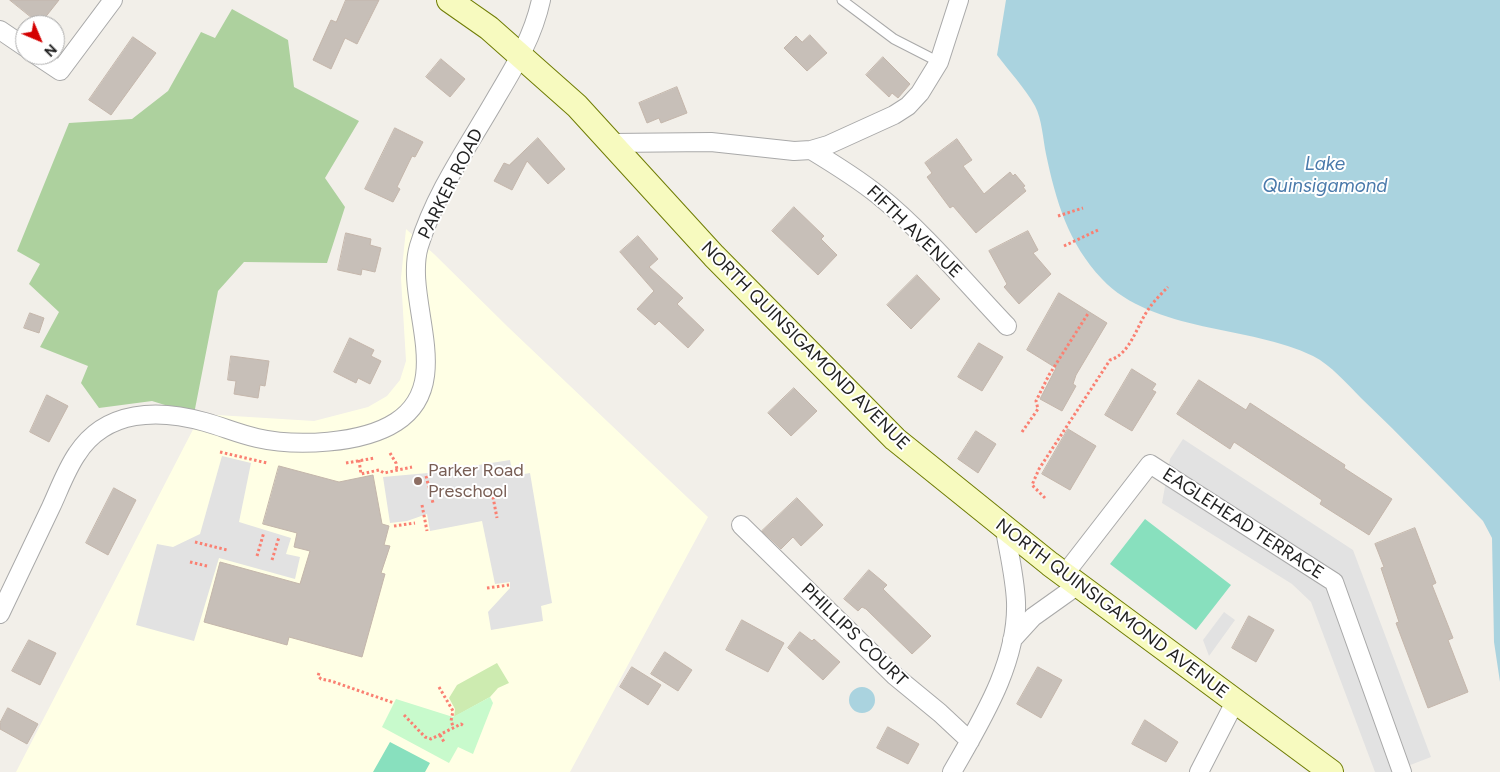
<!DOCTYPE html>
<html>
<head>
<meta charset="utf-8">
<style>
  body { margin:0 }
  #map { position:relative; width:1500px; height:772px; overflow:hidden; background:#f2efe9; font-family:Figtree,sans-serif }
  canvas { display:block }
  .north { position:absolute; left:15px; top:15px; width:50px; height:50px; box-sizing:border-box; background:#fff; border:1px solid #a7a7a7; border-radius:50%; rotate:135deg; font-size:14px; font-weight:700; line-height:20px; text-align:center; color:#222 }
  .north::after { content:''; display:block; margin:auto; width:18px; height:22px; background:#d40000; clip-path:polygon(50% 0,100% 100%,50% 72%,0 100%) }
</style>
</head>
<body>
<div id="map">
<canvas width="1500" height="772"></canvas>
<div class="north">N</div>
</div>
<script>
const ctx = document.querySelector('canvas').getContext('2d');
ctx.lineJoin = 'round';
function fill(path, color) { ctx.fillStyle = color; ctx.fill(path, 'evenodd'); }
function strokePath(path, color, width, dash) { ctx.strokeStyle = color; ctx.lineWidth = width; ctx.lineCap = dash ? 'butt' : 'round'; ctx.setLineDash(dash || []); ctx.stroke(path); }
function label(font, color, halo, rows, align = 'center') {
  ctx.font = font + ' Figtree,sans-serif'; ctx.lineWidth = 4; ctx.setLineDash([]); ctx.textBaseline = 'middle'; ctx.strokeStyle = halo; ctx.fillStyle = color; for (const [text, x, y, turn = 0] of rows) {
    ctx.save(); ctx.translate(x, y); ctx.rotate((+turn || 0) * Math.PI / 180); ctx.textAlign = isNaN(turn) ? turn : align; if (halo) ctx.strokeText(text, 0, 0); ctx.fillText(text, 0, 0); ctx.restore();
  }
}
fill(new Path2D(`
  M406 229 434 254 508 327 708 517 570 772H16L201 414 314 421 368 407 387 396 400 380 406 361 401 278Z`), '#ffffe5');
fill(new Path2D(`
  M497 663 509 683 498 688 490 697 454 717 455 709 449 698 457 685Z`), '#cdebb0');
fill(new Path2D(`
  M232 9 288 40 294 87 359 121 325 178 345 207 327 263 244 262 218 291 194 414 152 401 99 408 81 383 88 366 40 347 59 312 29 284 40 264 17 251 69 123 132 119 168 91 201 32 215 38Z`), '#add19e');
fill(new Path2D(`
  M490 697 493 703 473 754 458 747 449 763 382 727 396 699 453 717Z`), '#c8facc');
fill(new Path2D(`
  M1145 519 1231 585 1196 630 1110 564Z
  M390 742 430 763 425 772H373Z`), '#88e0be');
fill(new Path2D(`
  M1183 439 1353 550 1431 757 1392 772H1375L1311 602 1292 584 1162 503 1170 459Z
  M222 456 251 463 239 522 291 538 286 554 300 557 295 579 219 558 194 641 136 625 157 544 173 547 200 534Z
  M510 460 513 476 530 473 552 603 541 606 543 621 491 630 488 612 510 588V582L495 584 482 521 430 531 427 514 407 521 390 523 383 477 428 473Z
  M1224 612 1235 620 1209 656 1203 640Z`), '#e2e2e2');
fill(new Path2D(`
  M1006 0H1500V682L1494 642 1492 538 1483 521C1443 480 1403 438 1361 398 1347 384 1331 365 1313 356 1250 325 1153 333 1102 279 1068 243 1056 201 1046 154 1043 140 1042 119 1035 106 1025 88 1009 71 997 55Z
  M849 700a13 13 0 1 1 26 0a13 13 0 1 1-26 0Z`), '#aad3df');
const building = new Path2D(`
  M10 0H59L40 24Z
  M346 0H379L357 44 345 38 331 69 313 60 331 20 336 22Z
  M810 35 827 53 807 71 784 48 796 36 802 42Z
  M133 37 156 53 111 115 89 100Z
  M883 57 910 84 898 98 892 93 889 97 866 75Z
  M441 59 465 79 450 97 426 77Z
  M677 87 687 113 661 123 659 118 647 123 639 103Z
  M395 128 423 142 415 157 412 156 397 187 400 189 393 202 365 189Z
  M538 138 565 169 548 184 527 161 512 190 494 181 504 163 509 165Z
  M957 139 972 160 963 166 984 194 1010 172 1013 176 1015 174 1025 186 1023 187 1026 191 976 233 953 206 950 208 927 177 932 173 925 163Z
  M794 207 824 236 821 239 837 255 818 275 772 231Z
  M1028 231 1038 250 1033 253 1051 274 1019 304 1004 287 1007 284 989 251Z
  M346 233 371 239 370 245 381 248 375 272 362 269 361 275 338 270Z
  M638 236 658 259 649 267 683 298 677 304 704 330 688 348 659 321 655 325 637 309 654 291 620 252Z
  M917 275 940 299 911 329 887 305Z
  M1059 293 1107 323 1076 375 1073 384 1076 386 1062 411 1040 399 1056 368 1027 350Z
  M30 313 44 318 39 333 24 328Z
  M350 338 374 350 371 356 381 361 370 384 358 378 356 383 334 372Z
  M979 343 1003 357 982 391 958 377Z
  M231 356 269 361 265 386 260 385 258 398 234 394 236 381 228 380Z
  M1132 369 1156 384 1152 390 1156 392 1132 431 1105 415Z
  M1199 380 1246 410 1250 403 1345 465 1344 468 1392 499 1369 535 1320 504 1322 500 1234 442 1230 449 1177 414Z
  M794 388 817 411 791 436 768 413Z
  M47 395 68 406 49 442 30 432Z
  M1068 429 1096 446 1070 490 1042 474Z
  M976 431 996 444 978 473 958 459Z
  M279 466 339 482 373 475 382 524 389 526 384 545 390 546 381 573 385 574 362 657 289 637 287 645 204 622 220 562 300 584 310 551 294 547 297 533 263 524Z
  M114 488 136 500 108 555 86 543Z
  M797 498 823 525 801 546 793 537 781 549 762 531Z
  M1415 528 1436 583 1432 585 1453 638 1448 640 1468 692 1428 708 1396 623 1399 622 1381 568 1384 567 1375 544Z
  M869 570 887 585 883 589 931 636 912 654 866 609 862 607 858 611 844 599Z
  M1249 616 1274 630 1256 662 1232 648Z
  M742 620 784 643 768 672 726 650Z
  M800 632 812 641 814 639 840 662 823 680 788 648Z
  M29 640 56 653 40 685 12 671Z
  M665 652 692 670 678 691 651 674Z
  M632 667 661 685 648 705 620 687Z
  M1038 667 1062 680 1041 718 1017 704Z
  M8 708 38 724 27 744 0 729V723Z
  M1145 720 1178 742 1166 762 1132 744Z
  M888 727 919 744 908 764 877 748Z`);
fill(building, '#c7bfb8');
strokePath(building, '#c4b6ab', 1);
const lane = new Path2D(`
  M842 0 894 39 939 62`);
const street = new Path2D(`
  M0 30 25 47
  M36 55 60 71 113 0
  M611 143 711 142 794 151 811 150 828 145 894 115 908 106 920 93 939 62 959 0
  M811 150C834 164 857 178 878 195 925 233 965 282 1007 326
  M741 525 895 676 940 713 970 741
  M1064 575 1150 464 1334 582 1402 772
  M0 614C17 578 34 543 51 507 59 490 66 470 77 454 106 409 159 409 205 422 223 427 239 434 257 438 296 447 362 444 396 422 457 383 403 300 419 246 435 193 469 145 496 98 515 66 533 37 541 0
  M1012 640 1033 617 1078 585
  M952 772C981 721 1018 663 1016 602 1015 578 1009 553 1005 530
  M1199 772 1236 700`);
const secondary = new Path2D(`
  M449 0 489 28 577 106 714 256 895 439 1050 564 1331 772`);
strokePath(lane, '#a9a9a9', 11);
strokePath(street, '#a9a9a9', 20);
strokePath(secondary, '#707d05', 26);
strokePath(new Path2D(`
  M1058 216 1083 208
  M1064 246 1098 230
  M1022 432 1038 409 1036 401 1049 375 1089 312
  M220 452 267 463
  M390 453 396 463 397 470
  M359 460 361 474 379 470 384 473 412 467
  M346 463 375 458
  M426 476 433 503
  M492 492 497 518
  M1045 498 1032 485 1039 469 1110 360C1131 354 1137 324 1150 307 1155 300 1162 293 1168 287
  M422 505 427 531
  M394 526 415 523
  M195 542 227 550
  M257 556 264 532
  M272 560 279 537
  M190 562 207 566
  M487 588 509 585
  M319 673 318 676 321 679 331 681 394 703
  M439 687 453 711 451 721 453 726
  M404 715 425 737 431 739 461 724 464 726
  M440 735 444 742`), '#fa8072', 3, [2.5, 2.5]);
strokePath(lane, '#fff', 9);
strokePath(street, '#fff', 18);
strokePath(secondary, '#f7fabf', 24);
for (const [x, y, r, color] of [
  [418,481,5,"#8d6e63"]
]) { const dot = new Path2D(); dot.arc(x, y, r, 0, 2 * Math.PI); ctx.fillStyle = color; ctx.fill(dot); strokePath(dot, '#fff', 2); }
label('18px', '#222', '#fff', [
  ["PARKER ROAD",451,184,-63],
  ["FIFTH AVENUE",914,232,44],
  ["NORTH QUINSIGAMOND AVENUE",805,346,45],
  ["EAGLEHEAD TERRACE",1243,524,33],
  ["NORTH QUINSIGAMOND AVENUE",1112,609,37],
  ["PHILLIPS COURT",854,635,44]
]);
label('18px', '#785e54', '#fff', [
  ["Parker Road",428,471],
  ["Preschool",428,492]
], 'left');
label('italic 19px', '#4a7aab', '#fff', [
  ["Lake",1325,164],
  ["Quinsigamond",1325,186]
]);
</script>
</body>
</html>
